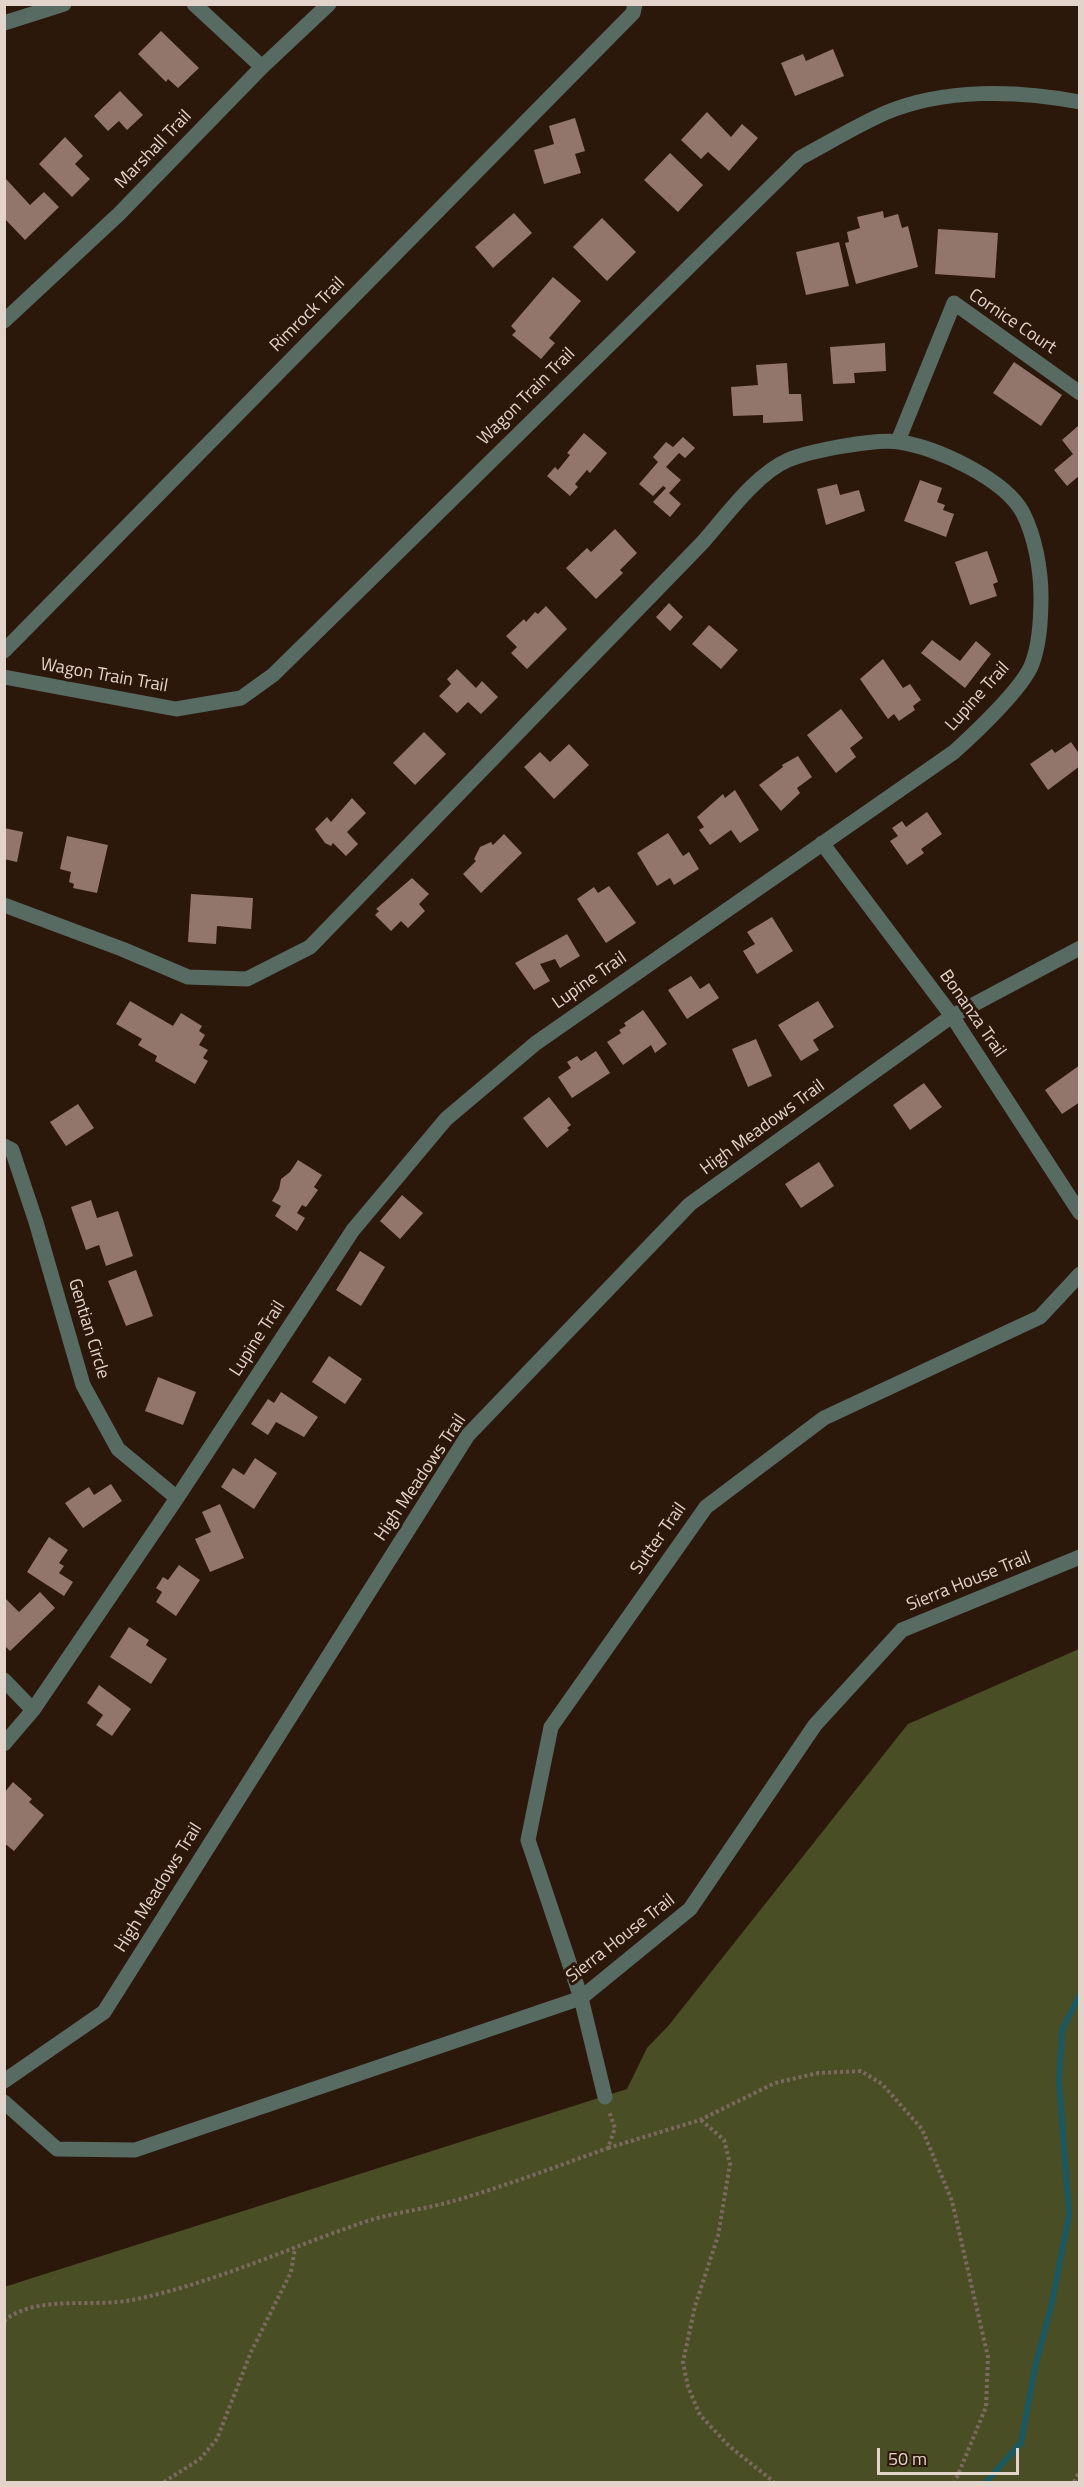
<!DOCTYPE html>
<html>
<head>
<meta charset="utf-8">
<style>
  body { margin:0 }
  #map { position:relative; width:1084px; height:2487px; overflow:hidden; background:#2c170b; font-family:"Titillium Web",sans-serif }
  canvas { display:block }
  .frame { position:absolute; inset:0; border:6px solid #e2d4cb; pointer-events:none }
  .scale { position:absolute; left:877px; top:2448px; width:142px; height:27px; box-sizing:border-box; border:3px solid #e2d4cb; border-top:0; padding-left:8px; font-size:18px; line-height:21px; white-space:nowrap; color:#e2d4cb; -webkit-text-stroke:4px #2c170b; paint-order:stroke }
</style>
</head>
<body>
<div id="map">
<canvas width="1084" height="2487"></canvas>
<div class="frame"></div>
<div class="scale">50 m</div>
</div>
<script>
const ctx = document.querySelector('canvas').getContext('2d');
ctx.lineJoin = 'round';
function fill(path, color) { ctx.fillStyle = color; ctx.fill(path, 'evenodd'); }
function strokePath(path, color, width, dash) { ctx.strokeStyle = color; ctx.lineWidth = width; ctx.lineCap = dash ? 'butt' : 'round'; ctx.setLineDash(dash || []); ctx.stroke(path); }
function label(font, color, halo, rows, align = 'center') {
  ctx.font = font + ' "Titillium Web",sans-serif'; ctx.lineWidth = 6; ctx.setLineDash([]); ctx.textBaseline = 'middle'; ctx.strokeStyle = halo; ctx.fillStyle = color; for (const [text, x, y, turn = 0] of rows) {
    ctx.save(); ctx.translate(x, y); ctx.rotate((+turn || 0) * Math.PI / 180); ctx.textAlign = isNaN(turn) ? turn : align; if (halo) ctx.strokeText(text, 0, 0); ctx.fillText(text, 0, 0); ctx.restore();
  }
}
fill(new Path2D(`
  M1079 1649V2482H5L4 2287 627 2089 647 2048 669 2025 908 1724Z`), '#494e25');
strokePath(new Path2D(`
  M986 2482 1021 2443 1035 2367 1051 2307 1069 2215 1059 2081 1062 2030 1080 1994`), '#1b585f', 6);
fill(new Path2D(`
  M161 31 199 68 178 88 168 79 166 82 138 54Z
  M833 49 844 76 795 96 781 63 803 54 806 61Z
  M120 91 143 115 127 130 119 121 108 131 94 116Z
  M707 112 731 137 742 124 758 138 729 171 708 152 701 159 681 140Z
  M575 118 585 151 575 154 581 173 544 184 534 150 554 144 549 126Z
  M65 137 83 156 75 164 90 179 72 197 39 164Z
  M670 153 703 185 678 212 644 180Z
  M6 179 30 205 44 192 59 207 25 240 4 218Z
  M883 211 884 218 898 214 902 228 908 226 918 267 856 284 845 243 849 242 847 232 860 228 857 217Z
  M514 213 532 233 493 268 475 247Z
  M602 218 636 252 607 281 573 247Z
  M938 229 998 233 995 278 935 274Z
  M839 242 849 286 806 295 796 252Z
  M553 277 581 301 549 338 555 343 541 359 512 335 516 331 511 326Z
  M885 343 886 371 854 373 855 383 833 384 830 347Z
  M1014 362 1062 395 1041 426 993 393Z
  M787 363 789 394H801L803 421 763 423V415L733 416 731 387 758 385 756 365Z
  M1078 426 1080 475 1067 486 1054 470 1073 454 1062 440Z
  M584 433 607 453 590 473 587 470 575 484 578 487 570 496 547 476 555 467 558 470 570 455 567 453Z
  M683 437 695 448 685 458 679 453 666 467 681 480 669 493 681 504 670 517 653 502 666 488 663 486 653 496 639 484 658 462 653 457 666 442 673 447Z
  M920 480 942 488 937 502 945 505 943 510 954 514 946 537 904 521Z
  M837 484 840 495 859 490 865 511 826 525 817 489Z
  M615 529 637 553 620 570 623 573 596 599 566 568 587 548 591 552Z
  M987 551 998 582 993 584 997 596 970 605 955 562Z
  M669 603 683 617 670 631 656 617Z
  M546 606 567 629 527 669 511 653 517 647 506 636 524 619 526 622 535 612 538 614Z
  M709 625 738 650 721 669 692 644Z
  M932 640 960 661 976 641 991 654 965 688 921 653Z
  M883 659 903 688 910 684 921 700 913 706 915 710 899 721 894 714 888 719 860 679Z
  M457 669 476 688 482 681 498 697 481 714 468 702 457 713 439 696 451 684 447 679Z
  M841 709 863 738 850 748 856 757 836 773 807 735Z
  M424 732 446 754 415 785 393 763Z
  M1071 742 1080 755V766L1048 790 1030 764 1052 749 1055 753Z
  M569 744 589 765 554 799 524 767 540 752 550 762Z
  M798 756 812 777 797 788 800 793 781 811 759 785 783 767 782 765Z
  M735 790 759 830 740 843 731 830 710 845 699 830 704 827 697 817 723 794 725 798Z
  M352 798 366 813 347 832 358 844 346 856 333 843 331 846 325 843 315 829 327 817 331 822Z
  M927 812 942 834 921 849 924 853 907 865 890 841 898 836 892 828 902 821 906 827Z
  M4 828 23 832 17 862 4 859Z
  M668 833 683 856 689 852 699 869 674 885 670 878 657 886 637 853Z
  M504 834 522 853 481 893 463 874 476 861 474 859 480 847 491 842 493 845Z
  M67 836 108 845 97 893 73 888 74 884 69 882 71 872 60 869Z
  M412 878 429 894 419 904 425 911 408 928 401 921 391 931 375 915 379 911 376 909Z
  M609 886 636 923 606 943 577 899 594 887 598 893Z
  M191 894 253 898 251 929 217 926 216 944 188 942Z
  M772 917 793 951 757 974 743 951 755 944 747 932Z
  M567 934 580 956 560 968 555 959 540 964 550 981 534 990 515 963Z
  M691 976 700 989 709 983 719 998 687 1019 668 990Z
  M130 1001 173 1026 181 1013 202 1026 199 1031 205 1035 199 1045 208 1050 203 1058 208 1061 195 1084 155 1061 157 1056 138 1045 142 1039 116 1024Z
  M818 1001 834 1027 813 1040 819 1050 801 1061 778 1025Z
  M643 1010 667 1044 655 1053 651 1045 623 1065 607 1042 621 1033 619 1030 626 1026 624 1023Z
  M756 1039 772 1076 748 1087 732 1049Z
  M596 1051 610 1073 572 1098 558 1077 571 1068 567 1062 577 1056 581 1061Z
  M1080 1065V1102L1062 1114 1045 1090Z
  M924 1083 942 1107 910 1130 893 1105Z
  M549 1097 571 1125 567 1128 569 1130 547 1148 523 1118Z
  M78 1104 94 1128 66 1146 50 1122Z
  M298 1160 322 1175 314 1187 318 1190 306 1207 302 1205 297 1213 305 1218 297 1231 275 1216 281 1206 272 1201 279 1189 281 1179 290 1172Z
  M819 1162 834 1186 801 1208 785 1184Z
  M402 1195 423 1213 400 1239 380 1221Z
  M91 1200 97 1218 118 1211 133 1256 106 1266 99 1245 86 1250 71 1207Z
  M360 1251 385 1267 361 1306 336 1290Z
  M136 1270 153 1316 126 1326 108 1281Z
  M329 1356 362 1379 345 1404 312 1382Z
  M158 1377 196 1392 183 1425 145 1411Z
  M281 1392 318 1417 304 1437 276 1422 268 1435 251 1424 268 1399 274 1403Z
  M255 1458 277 1473 254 1509 221 1487 233 1468 244 1475Z
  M111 1484 122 1501 83 1528 65 1503 89 1487 94 1495Z
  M220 1504 244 1558 210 1572 195 1539 211 1532 202 1512Z
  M49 1537 68 1550 59 1563 64 1566 59 1573 73 1582 64 1596 27 1572Z
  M179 1565 200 1580 176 1616 156 1602 162 1592 156 1588 163 1577 168 1580Z
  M40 1592 55 1608 10 1651 4 1645V1597L19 1612Z
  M129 1627 149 1640 146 1645 167 1659 151 1684 110 1657Z
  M99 1685 131 1709 112 1736 96 1725 103 1715 87 1703Z
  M13 1782 32 1799 29 1802 44 1815 14 1851 4 1843V1793Z`), '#92766c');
strokePath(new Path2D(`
  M701 2120 724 2140 730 2164 718 2236 695 2306 683 2362 688 2387 700 2415 729 2446 774 2482
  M608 2148 700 2120 775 2083 818 2073 861 2071 882 2084 922 2129 952 2201 988 2357 986 2407 955 2482
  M4 2321C36 2294 92 2308 132 2300 212 2284 288 2248 364 2222 395 2212 427 2209 457 2200 508 2185 558 2166 608 2148L615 2128 609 2111
  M164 2482 200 2459 217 2439 251 2352 291 2272 295 2248
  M1074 2482 1080 2470`), '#7c6a60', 4, [3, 3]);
strokePath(new Path2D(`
  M194 4 262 67
  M4 23 64 4
  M4 321 119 214 262 67 329 4
  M898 441 954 303 1080 393
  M4 651 633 13 635 4
  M4 677 176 709 241 698 273 675 800 158C828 143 856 126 885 113 944 88 1017 90 1080 102
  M822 843 952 1016 1080 1213
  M4 905 122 949 188 977 247 979 310 947 703 542C726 516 756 474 788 460 809 451 877 438 899 442 936 447 1005 479 1023 513 1035 537 1041 569 1041 597 1041 619 1040 643 1032 664 1023 688 974 734 954 752L536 1043 446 1119 353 1230 177 1498 33 1710 4 1744
  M4 1146 12 1150 36 1222 83 1385 118 1449 177 1498
  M4 1680 33 1710
  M4 2081 104 2012 468 1435 690 1204 952 1016 1080 948
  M605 2097 581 1998 528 1840 551 1727 706 1507 824 1418 1040 1317 1080 1274
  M4 2102 57 2149 135 2150 581 1998 690 1909 815 1725 902 1630 1080 1557`), '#576b62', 15);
label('18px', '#e2d4cb', '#2c170b', [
  ["Marshall Trail",154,150,-46],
  ["Rimrock Trail",308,315,-45],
  ["Cornice Court",1012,322,34],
  ["Wagon Train Trail",527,397,-45],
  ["Wagon Train Trail",104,676,10],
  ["Lupine Trail",978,697,-48],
  ["Lupine Trail",590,981,-35],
  ["Bonanza Trail",972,1014,55],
  ["High Meadows Trail",763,1128,-36],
  ["Gentian Circle",88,1329,73],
  ["Lupine Trail",258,1339,-57],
  ["High Meadows Trail",421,1478,-56],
  ["Sutter Trail",659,1539,-55],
  ["Sierra House Trail",969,1582,-22],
  ["High Meadows Trail",159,1888,-58],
  ["Sierra House Trail",621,1939,-38]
]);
</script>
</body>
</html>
